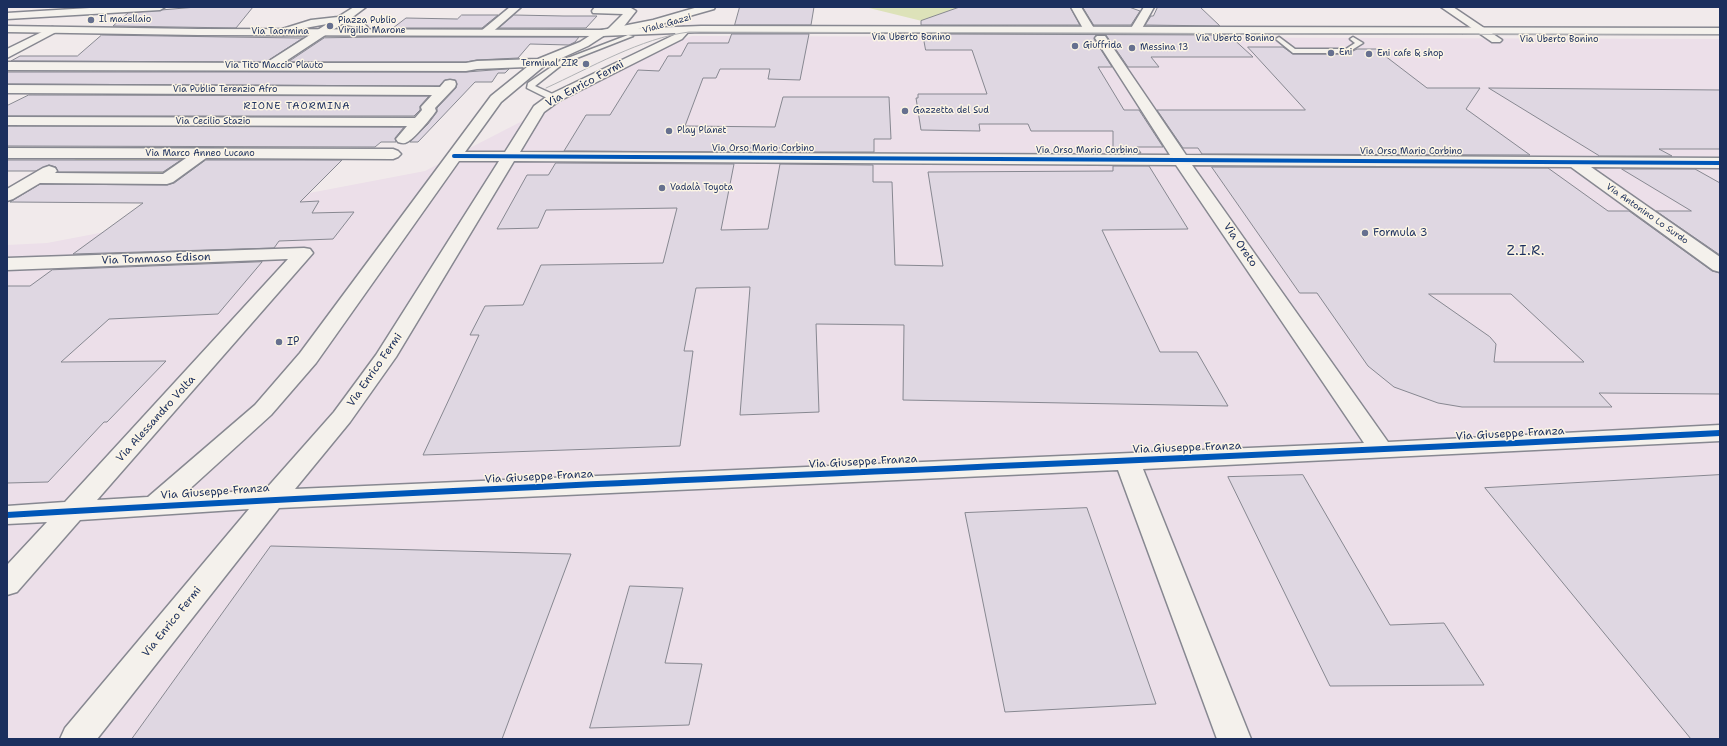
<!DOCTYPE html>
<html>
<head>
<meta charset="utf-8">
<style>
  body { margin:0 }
  #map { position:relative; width:1727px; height:746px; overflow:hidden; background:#f1eaeb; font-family:"Shantell Sans",sans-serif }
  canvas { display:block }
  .frame { position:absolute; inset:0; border:8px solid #1b2f5e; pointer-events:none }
</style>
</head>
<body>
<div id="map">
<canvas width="1727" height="746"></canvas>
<div class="frame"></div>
</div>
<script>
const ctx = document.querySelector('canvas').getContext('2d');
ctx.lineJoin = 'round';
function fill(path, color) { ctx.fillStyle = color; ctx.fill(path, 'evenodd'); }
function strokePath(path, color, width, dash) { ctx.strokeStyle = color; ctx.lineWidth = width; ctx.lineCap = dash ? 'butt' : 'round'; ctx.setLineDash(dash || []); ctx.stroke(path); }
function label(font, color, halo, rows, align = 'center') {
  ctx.font = font + ' "Shantell Sans",sans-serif'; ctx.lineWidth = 3; ctx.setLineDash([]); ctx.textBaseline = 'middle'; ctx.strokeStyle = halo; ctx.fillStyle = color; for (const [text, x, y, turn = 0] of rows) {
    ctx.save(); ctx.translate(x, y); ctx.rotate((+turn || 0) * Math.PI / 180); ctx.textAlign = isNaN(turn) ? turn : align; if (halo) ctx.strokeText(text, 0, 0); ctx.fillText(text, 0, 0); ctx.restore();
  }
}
fill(new Path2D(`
  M692 36 1720 39V739H7V245L47 243 425 171 678 41Z`), '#ecdfe9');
fill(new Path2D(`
  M865 7H960L922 21Z
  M79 157 186 158 164 174 53 173Z`), '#dde2b9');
const building = new Path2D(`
  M197 7H253L236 28 113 26 128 13Z
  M740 7H814L811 25H735Z
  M960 7H1070L1080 25H921V21Z
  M1083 7H1129L1140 11 1131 25H1094Z
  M1158 7H1200L1220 26 1145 25 1151 16H1153Z
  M462 15H498L482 28H393L406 18 457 19Z
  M514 15 564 16H597L586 28H499Z
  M732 34H809L800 80 768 79 770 69H720L716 78H703L685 126 775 127 783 97H889L891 139H874V152H783V148H737V152L564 151 586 115H610L638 70 659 71 668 56H681L688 43H728Z
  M923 34 1229 35 1253 57H1151L1159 67H1128L1106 35H1096L1094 39 1112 67H1098L1124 110H1139L1163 147H1137L1141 153H1113V131H1031L1028 124H979L980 131 921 130 916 98H918V94H987L972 50H926Z
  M102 35 228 37 303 38 266 62 11 61 20 56H77Z
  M381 37H579L575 42 569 45 530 44 518 58 477 60 466 62H288L324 38Z
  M1248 47H1283L1293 54H1347L1357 49H1376L1427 88H1480L1466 109 1530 155 1202 154 1198 148H1183L1157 110H1305Z
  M509 69 505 73H498L492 82H475L418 142H410L428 124 437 112V108L456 88 457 84 455 80H445L439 86 7 84V72H466Z
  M1489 88 1720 90V149H1659L1672 156H1600Z
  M29 95 429 96 420 106V110L414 116H7V106Z
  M7 126 404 127 395 138 396 142H381L375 147 7 146Z
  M7 160H181L163 172H58L56 167 49 165 36 171H7Z
  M206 160H342L300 202 319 201 312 213 354 212 333 239 279 241 274 248 73 254 143 203 10 202 40 184 167 185 174 183Z
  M556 163 734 164 721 230 768 229 780 164 873 165V182H892L895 265 943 266 928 172 1113 171V166H1149L1188 229 1102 230 1160 352H1197L1228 406 903 400 904 325 816 324 819 412 740 415 750 287 696 288 684 351H693L680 446 423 455 479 335H470L485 306 523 305 541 265 663 263 677 208 546 210 538 228 497 229 527 175H548Z
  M1212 167 1548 168 1608 211H1629L1712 271 1720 273V394L1599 393 1612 407H1462L1438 403 1394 387 1368 366 1317 293H1300ZM1429 294H1511L1584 362H1494L1496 344 1490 337Z
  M1622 169H1695L1720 183V255L1656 211H1691Z
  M262 262 218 314 109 319 61 362 166 361 107 422H104L48 482 7 483V286H30L52 270Z
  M1303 475 1390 625 1444 623 1484 685 1330 686 1228 477Z
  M1720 475V739H1691L1485 488Z
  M1087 508 1156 704 1005 712 965 513Z
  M271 546 571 554 502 739H132Z
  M630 586 683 588 665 663 702 664 689 725 590 728Z`);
fill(building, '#dfd7e2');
strokePath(building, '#878891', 1);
const service = new Path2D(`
  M628 35 633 36 564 63 535 86 557 96V100H551L527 88 528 83 560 61Z
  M1279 37 1295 49H1346L1355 43 1350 39 1353 37 1363 43 1347 53H1293L1277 40 1276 39Z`);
const minor = new Path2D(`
  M354 7H366L350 19 364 23 368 28 363 34H355L353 32 356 27 342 24 283 63H466L477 61 538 59 580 42 597 31H605L607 33 605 35 588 46 544 66 501 102 465 152H505L534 106 549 95 674 35 680 28 684 27 690 30 682 39 559 101 544 112 520 152 1170 155 1095 38 1097 36H1105L1186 155 1720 158V168L1591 167 1720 257V272L1713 270 1571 167 1192 165 1388 442 1720 425V441L1143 469 1251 739H1217L1118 470 279 508 97 739H60L65 728 249 509 80 520 17 592 7 595V565L47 522 7 524V506L65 502 288 259 7 270V258L304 248 310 249 313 253 97 500 148 497 255 405 300 353 491 96 527 67 477 69 466 71 7 70V62L266 63 327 24 305 28 283 35 277 32 279 30 311 20 338 17ZM459 161H499L376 355 334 412 265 490 183 495 271 415 316 363ZM514 161 1176 165 1364 443 295 489 350 422 396 357Z
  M510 7H521L489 35H481L479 33 481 31Z
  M595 7 631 8 636 11 621 30 612 34 606 31 623 14 593 13 592 11Z
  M1071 7H1081L1095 30 1093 32H1085Z
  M1144 7H1154L1140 32H1132L1130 30Z
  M1441 7H1453L1502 40 1500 42H1492Z
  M52 27 56 28 58 30 56 32 7 58V49Z
  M450 80 455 81 456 84 455 87 435 108 436 111C432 117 413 140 407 142 404 144 401 143 398 142L396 139 407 126 7 125V117L415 118 422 110 421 107 432 95 7 93V85L440 87 445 81Z
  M7 148 393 149 398 151 401 154 398 157 393 159 206 158 173 182 167 184 40 183 13 199 7 201V189L43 168 49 166 55 168 57 171 55 173 163 174 186 158H7Z`);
const secondary = new Path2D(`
  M106 7H165L160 10 7 19V13Z
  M698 7H715L714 9 654 26 601 36 595 33 597 31 653 20Z`);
const primary = new Path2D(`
  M7 26 198 29 601 30 701 26 1720 28V34L701 32 601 36 198 35 7 32Z`);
strokePath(service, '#878891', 3);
strokePath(minor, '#878891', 3);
strokePath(secondary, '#878891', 3);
strokePath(primary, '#878891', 3);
fill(service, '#f4f1ec');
fill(minor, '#f4f1ec');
fill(secondary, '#f4f1ec');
fill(primary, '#f4f1ec');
strokePath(new Path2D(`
  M546 88C590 68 641 38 689 32L1720 35`), '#b1b2b5', 1);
strokePath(new Path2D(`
  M454 156 1720 163`), '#0057b8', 4);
strokePath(new Path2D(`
  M7 515C578 481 1149 462 1720 433`), '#0057b8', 6);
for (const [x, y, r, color] of [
  [91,20,4,"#66708f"],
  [330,26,4,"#66708f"],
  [1075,46,4,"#66708f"],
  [1132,48,4,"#66708f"],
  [1331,53,4,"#66708f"],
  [1369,54,4,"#66708f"],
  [586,64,4,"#66708f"],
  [905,111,4,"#66708f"],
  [669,131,4,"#66708f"],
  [662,188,4,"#66708f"],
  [1365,233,4,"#66708f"],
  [279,342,4,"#66708f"]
]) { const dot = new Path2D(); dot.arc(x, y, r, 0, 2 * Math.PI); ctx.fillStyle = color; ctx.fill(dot); strokePath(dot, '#fcf5e5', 1.5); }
label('9px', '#1b2f5e', '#fcf5e5', [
  ["Il macellaio",99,20],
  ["Piazza Publio",338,21],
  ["Virgilio Marone",338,31],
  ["Giuffrida",1083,46],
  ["Messina 13",1140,48],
  ["Eni",1339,53],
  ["Eni cafe & shop",1377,54],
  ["Terminal ZIR",578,64,"right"],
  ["Gazzetta del Sud",913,111],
  ["Play Planet",677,131],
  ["Vadalà Toyota",670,188]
], 'left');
label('9px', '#1b2f5e', '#fcf5e5', [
  ["Viale Gazzi",667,24,-16],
  ["Via Taormina",280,32],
  ["Via Uberto Bonino",911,38],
  ["Via Uberto Bonino",1235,39],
  ["Via Uberto Bonino",1559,40],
  ["Via Tito Maccio Plauto",274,66],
  ["Via Publio Terenzio Afro",225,90],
  ["Via Cecilio Stazio",213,122],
  ["Via Orso Mario Corbino",763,149],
  ["Via Orso Mario Corbino",1087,151],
  ["Via Orso Mario Corbino",1411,152],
  ["Via Marco Anneo Lucano",200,154],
  ["Via Antonino Lo Surdo",1647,214,35]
]);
ctx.letterSpacing = '1px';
label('10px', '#1b2f5e', '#fcf5e5', [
  ["RIONE TAORMINA",297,106]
]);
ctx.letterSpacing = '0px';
label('11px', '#1b2f5e', '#fcf5e5', [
  ["Via Enrico Fermi",585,84,-28],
  ["Via Oreto",1240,245,55],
  ["Via Tommaso Edison",156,259,-2],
  ["Via Enrico Fermi",375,370,-55],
  ["Via Alessandro Volta",156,419,-48],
  ["Via Giuseppe Franza",1510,434,-3],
  ["Via Giuseppe Franza",1187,448,-2],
  ["Via Giuseppe Franza",863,462,-3],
  ["Via Giuseppe Franza",539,477,-3],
  ["Via Giuseppe Franza",215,492,-4],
  ["Via Enrico Fermi",172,622,-51]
]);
label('11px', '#1b2f5e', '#fcf5e5', [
  ["Formula 3",1373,233],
  ["IP",287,342]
], 'left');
ctx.letterSpacing = '1px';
label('13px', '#1b2f5e', '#fcf5e5', [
  ["Z.I.R.",1526,252]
]);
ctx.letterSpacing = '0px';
</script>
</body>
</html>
